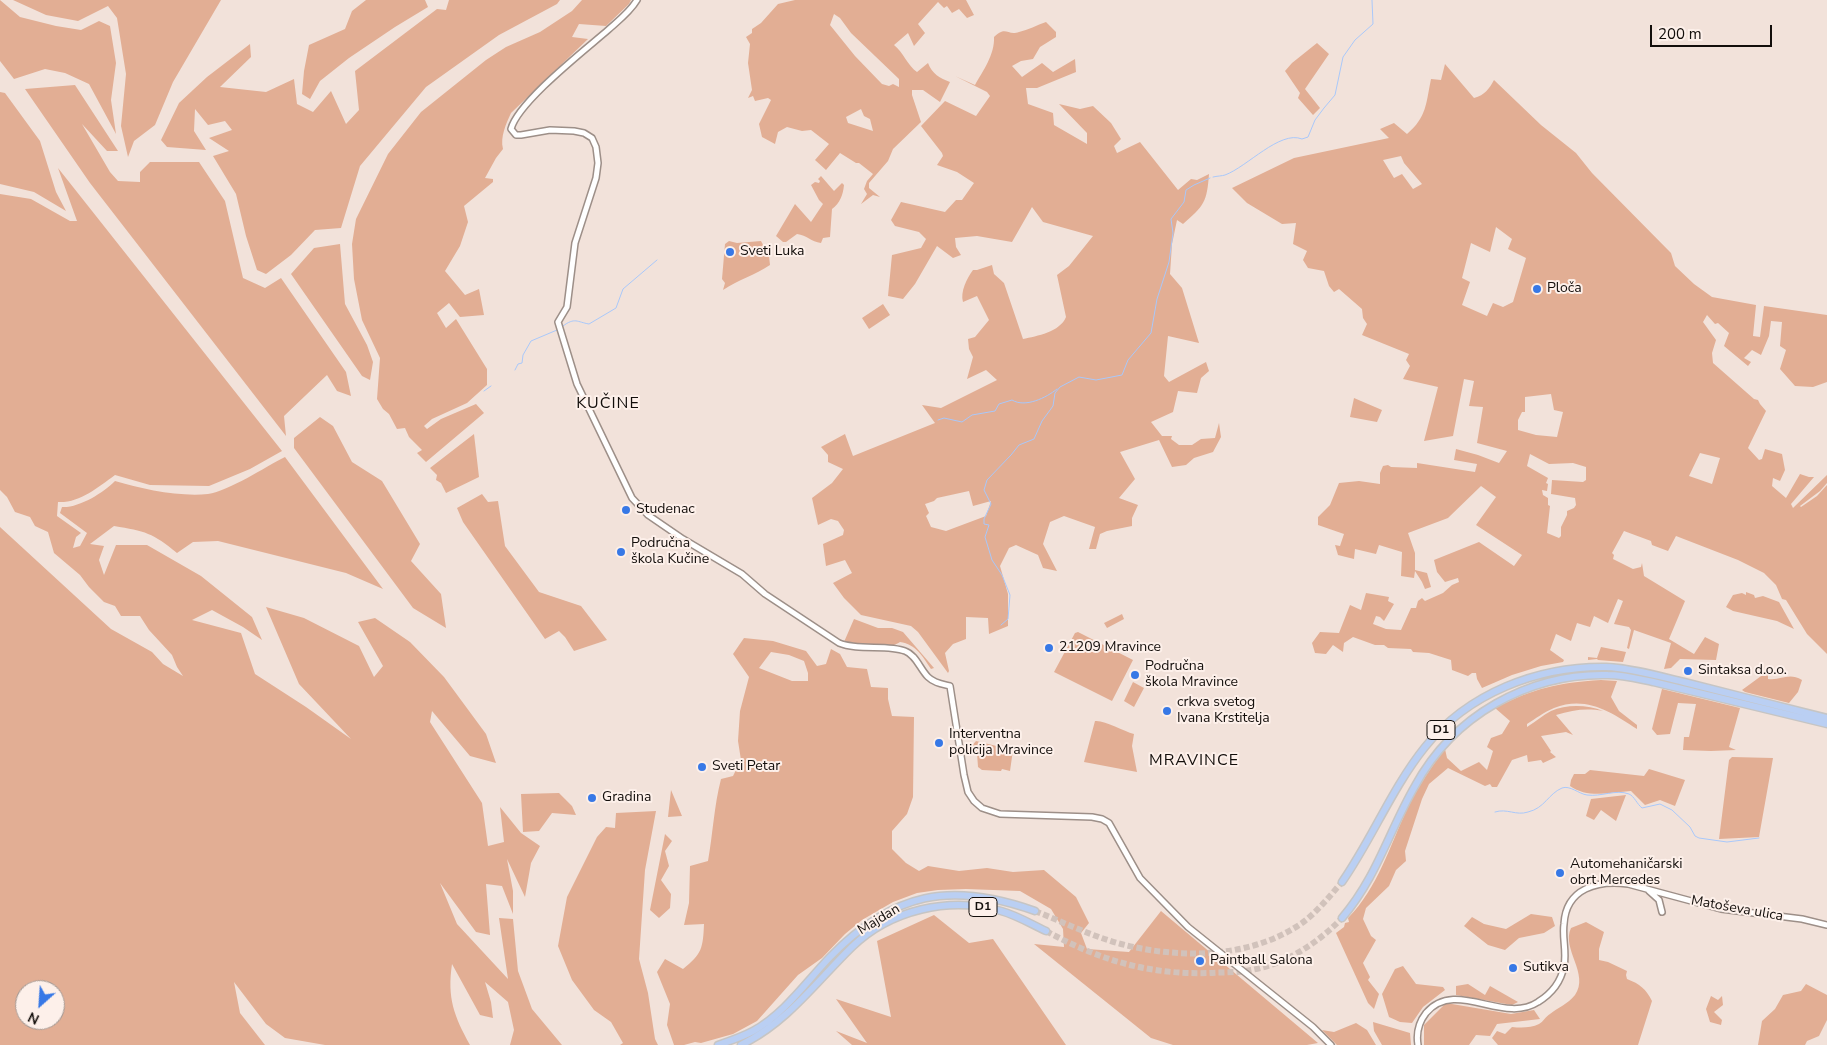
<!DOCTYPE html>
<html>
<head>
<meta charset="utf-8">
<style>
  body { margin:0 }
  #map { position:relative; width:1827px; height:1045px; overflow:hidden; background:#f2e2da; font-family:"Nunito Sans",sans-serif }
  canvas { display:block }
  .north { position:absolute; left:15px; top:980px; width:50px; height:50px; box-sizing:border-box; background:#fdf0ea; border:1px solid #9f9691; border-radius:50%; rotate:206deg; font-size:14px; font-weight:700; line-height:20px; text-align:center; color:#130e0b }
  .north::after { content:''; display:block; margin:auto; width:18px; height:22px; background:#3778e6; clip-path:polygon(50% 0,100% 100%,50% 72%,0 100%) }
  .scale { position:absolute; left:1650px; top:25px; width:122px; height:22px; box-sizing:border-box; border:2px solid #130e0b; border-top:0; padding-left:6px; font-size:15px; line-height:18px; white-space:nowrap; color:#130e0b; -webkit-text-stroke:4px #fdf0ea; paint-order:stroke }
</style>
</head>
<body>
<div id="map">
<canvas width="1827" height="1045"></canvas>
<div class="north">N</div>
<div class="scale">200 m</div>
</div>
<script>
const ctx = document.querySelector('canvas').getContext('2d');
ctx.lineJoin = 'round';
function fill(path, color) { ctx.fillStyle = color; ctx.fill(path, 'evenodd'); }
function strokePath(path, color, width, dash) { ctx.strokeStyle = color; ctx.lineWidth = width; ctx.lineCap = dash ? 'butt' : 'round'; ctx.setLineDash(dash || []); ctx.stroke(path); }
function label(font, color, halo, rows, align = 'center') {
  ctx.font = font + ' "Nunito Sans",sans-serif'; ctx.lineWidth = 4; ctx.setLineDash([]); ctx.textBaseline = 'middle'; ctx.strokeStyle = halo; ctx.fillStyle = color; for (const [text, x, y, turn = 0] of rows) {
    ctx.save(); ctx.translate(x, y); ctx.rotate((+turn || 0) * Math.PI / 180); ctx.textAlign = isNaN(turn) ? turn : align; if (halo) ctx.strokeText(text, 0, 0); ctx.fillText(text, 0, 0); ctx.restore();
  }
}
fill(new Path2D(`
  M0 0 20 17 56 26 81 30 99 21 110 26 116 63 111 100 116 134 89 84 65 73 45 69 14 79 0 61Z
  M13 0H221L173 82 155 125 134 141 128 157 121 126 126 74 117 18 108 6 78 21 46 15Z
  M366 0H425L428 7 395 27 349 58 320 81 310 99 302 94 304 71 309 45 345 29 352 11Z
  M449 0H560L557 4 499 35 426 87 360 166 341 228 315 230 291 255 266 274 257 270 246 236 236 194 213 156 229 151 209 138 232 130 225 121 208 125 195 109 194 131 206 150 167 147 161 140 179 103 207 77 250 44 251 57 220 87 266 92 294 79 297 104 313 112 331 91 346 124 359 110 355 71 437 9 446 10Z
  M582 0H631L629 4 606 26 579 24 572 37 588 39 511 113C506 124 500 137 503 149L496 158 485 178 493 179V182L464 206 468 222 460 246 445 271 465 295 479 289 484 315 460 317 449 303 437 313 446 328 456 319 487 369V385L467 403 432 419 424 426 427 429 441 419 476 404 484 413 426 462 417 453 422 450 409 437 405 428 397 429 389 414 383 409 377 399 380 358 362 320 354 279 352 244 356 219 388 154 421 112 486 60 506 47 540 32 572 11Z
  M795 0H966L974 15 967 18 959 9 952 13 947 6 944 8 938 2 918 24 925 33 914 46 908 33 894 45C903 52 908 66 917 72L928 63C932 74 940 78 950 82L940 102 923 90H912V95L921 122 893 149 888 161 869 183V188L880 197 873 195 861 204 867 194 864 189 867 181 873 174 859 163H856L840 153 826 170 815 160 829 144 811 130 802 131 787 127 778 132 775 144 762 137 759 124 771 100 768 98 755 101 753 96 748 98 752 90 748 63 750 44 746 37 752 33V29L761 23 778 4ZM834 14 840 18 851 33 899 79V87L893 84 889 86 882 84 855 56 830 25ZM861 109 864 116 870 119 873 131 848 123 846 117Z
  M1046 22 1056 32V37L1040 47 1033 59 1021 61 1012 66 1022 77 1042 63 1053 72 1075 59 1076 72 1037 88H1026L1028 104 1053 113 1054 125 1087 144V133L1059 104 1080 109 1093 106 1111 123 1121 139 1114 146 1117 153 1140 142 1178 190 1191 179 1197 180 1209 174C1207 202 1204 206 1183 224L1177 220 1172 244 1170 274 1182 288 1199 343 1168 336 1164 376 1169 382 1206 362 1209 371 1201 378 1197 393 1178 391 1173 412 1151 422 1162 436H1172L1171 439 1179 445H1192L1201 439 1215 438 1219 423 1221 437 1213 452 1194 458 1186 465 1172 467 1159 440 1120 452 1135 479 1119 498 1138 505 1132 518V526L1107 531 1100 534 1096 549H1089L1095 527 1064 516 1050 522 1043 544 1057 571 1043 568 1038 555 1016 545 1009 548 1000 566 1008 594V626L989 634 988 618 966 617V639L953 644 945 653 949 671 948 673 918 632 911 626 861 615 844 598 833 583 852 573 845 560 826 566 823 544 843 535 844 530 838 521 831 519 818 525 812 498 832 483 843 469 828 462V455L821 447 845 434 853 456 935 423 922 405 941 408 997 380 986 370 967 379 973 357 969 349 968 339 975 337 989 320 977 296 963 302C960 292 967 278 973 270H977L992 265 994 274 1004 283 1023 339C1037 336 1060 332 1066 317L1057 275 1069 266 1093 236 1043 222 1032 207 1012 242 977 236 955 238 956 247 961 255 953 258 937 246 915 284 903 299 888 296 892 255 921 248 926 239 919 232 895 226 891 220 901 202 945 212 956 200H962L974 183 957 172 937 165 943 156 942 153 921 126 945 101 976 116 990 96 987 92 955 76 975 85C983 71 995 54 994 37 1006 25 1007 36 1019 32 1028 30 1037 25 1046 22ZM969 491 973 506 991 501 986 516 946 531 931 527 926 516 929 513 925 504 934 501 937 498Z
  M1317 43 1329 54 1305 89 1320 108 1313 115 1298 98 1300 93 1285 71 1292 63Z
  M1445 64 1474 98C1485 95 1489 89 1494 80L1541 125 1576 153 1592 173 1671 253 1675 266 1694 284 1712 297 1756 305 1753 336 1760 337 1764 306 1827 315V382L1813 387 1795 386 1780 369 1786 350 1780 346 1782 322 1771 321 1769 336 1761 355 1752 350 1744 358 1751 362 1748 366 1724 346 1729 333 1718 323 1715 324 1707 315 1703 322 1716 340 1712 353 1713 363 1754 399 1758 400 1760 404 1766 411 1748 448 1759 460 1762 459 1765 449 1782 454 1785 470 1780 481 1773 478 1772 486 1786 498 1800 474 1809 477H1814L1791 504 1793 508 1827 475V483L1820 491 1800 506 1801 507 1817 496 1827 485V654L1807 634 1786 600 1782 599 1776 585 1764 573 1738 560 1676 536 1668 551 1652 545 1651 541 1624 531 1612 553 1614 555 1613 559 1633 569 1641 567 1642 563 1644 576 1685 601 1669 639 1694 654 1705 637 1719 644 1716 660 1680 659 1671 668 1664 669 1671 643 1634 630 1629 649 1627 648 1631 630 1629 627 1614 624 1623 601 1618 599 1608 623 1594 616 1590 627 1577 623 1571 641 1556 634 1550 650 1564 660 1563 662 1541 666 1512 675 1482 688 1477 679 1476 673H1472L1468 676 1452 670 1451 660 1429 653 1413 652 1411 649 1388 648 1384 645H1375L1353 637 1344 643 1343 652 1333 645 1326 654 1315 653 1312 643 1320 632 1339 633 1350 605 1361 610 1366 593 1389 597 1388 601 1394 604 1384 621 1380 617 1376 616 1373 624 1386 629 1401 630 1411 608H1416L1418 601 1422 598 1425 601 1443 593 1452 585 1459 582 1458 578 1445 582 1437 572 1434 560 1479 542 1514 566 1522 555 1476 525 1496 497 1481 486 1448 518 1408 533 1415 553V570L1427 573 1431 587 1425 589 1422 582 1415 571 1414 578 1401 576 1402 552 1379 545 1376 554 1355 549 1354 559 1338 555 1335 545 1340 546 1344 534 1318 525V517L1330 505 1339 483 1359 481 1380 484V473L1383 466 1388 465 1391 467 1417 468V463L1475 472 1477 464 1454 460 1456 449 1478 455 1499 463 1507 451 1477 443 1483 407 1469 406 1474 381 1464 379 1453 436 1424 441 1438 387 1403 379 1410 366 1406 360 1409 354 1362 335 1367 324 1363 318 1362 309 1339 289 1334 292 1329 286 1324 271 1308 268 1303 260 1307 251 1293 244 1296 223 1282 224 1247 203 1232 188 1294 158 1389 138 1380 129 1394 123 1407 134C1427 117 1426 103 1431 79L1441 80ZM1401 156 1404 163 1422 184 1413 189 1402 174 1394 178 1383 160ZM1496 227 1512 239 1508 249 1526 258 1513 302 1503 307 1493 303 1487 316 1462 305 1470 282 1462 278 1471 243 1490 252ZM1551 394 1554 410 1563 412 1557 437 1536 435 1518 430V420L1522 412H1525V397ZM1700 453 1720 458 1712 484 1689 476ZM1530 454 1549 464 1573 463 1586 467V480L1583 482 1552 480 1551 494 1575 498 1576 505 1574 508 1567 511V515L1561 527V536L1559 538 1547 533 1550 506 1548 505V498L1543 495 1542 490 1547 491 1548 484 1546 483 1548 478 1527 466Z
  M75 85 118 151H107L82 124 110 172 118 181 140 182V172L150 162H199L225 201 243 278 265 288 281 278 346 372 351 396 337 391 327 375 284 416 286 436 90 183 25 89Z
  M0 92 5 93 40 141 56 192 66 211 34 192 0 184Z
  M58 168 282 451 250 469 209 486 150 485 115 475C97 488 80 503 58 502L57 516 81 533 76 537 73 548 80 546 87 533 60 513 62 507C79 508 103 493 115 481 142 489 179 497 208 494 229 491 265 467 285 457L383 589 346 573 218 541 193 542 177 553C153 533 145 531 114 526L90 544 104 546 99 560 104 575 116 545H147L201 576 252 617 262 640 243 627 212 610 192 620 241 633 255 674 306 707 351 739 299 684 266 607 304 618 359 646 374 677 383 666 358 622 375 618 410 642 444 677 486 734 496 763 470 756 432 711 430 722 482 803 488 846 504 842 500 807 521 833 540 846 531 863 525 897 507 859 513 891V914L502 886 486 884 490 935 476 932 440 883 457 924 508 979 499 918 513 919 518 971 532 1009 562 1045H510L514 1030 508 1002 485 982 491 1002 493 1018 480 1015 452 964C447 998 454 1016 470 1045H325L285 1038 266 1024 234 982 240 1013 265 1045H0V527L111 629 152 652 163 664 183 676 177 667 172 655 149 630 140 616H121L115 606 104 602 89 587 80 575 54 553 48 532 35 526 30 517 15 512 7 497 0 490V194L31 199 70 221H77ZM25 990H55V1020H25Z
  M821 176 834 191 842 183 844 185C843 195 840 203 832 209L830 237 823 238 821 243C811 242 807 235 797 234L786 242H783L776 236 795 204 811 222 823 204 819 200 811 185 815 182 819 183 820 181 818 179Z
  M729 241 737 243 761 241 769 256 770 265C755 275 738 280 723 290L725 283 722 279 725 244Z
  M340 244 345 304 367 345 373 362 370 380 362 376 291 274 314 248Z
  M883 304 890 315 869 329 862 318Z
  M1354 398 1382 410 1377 422 1350 417Z
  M320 417 333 426 352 462 382 481 420 544 411 561 441 594 446 628 413 608 294 448V438Z
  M474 434 479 477 446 493 441 483 436 480 437 475 430 468Z
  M482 494 488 502 498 501 505 546 539 592 581 606 607 640 574 651 565 637 559 631 545 639 463 522 457 508Z
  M1746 592 1754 595 1755 598 1763 596 1779 602 1794 629 1777 621 1733 611 1726 607 1733 595 1742 593 1746 595Z
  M1122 614 1124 619 1107 628 1104 623Z
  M854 619 878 628H892L903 632 934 668 931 669C923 657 916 644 900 642 888 651 858 646 844 642Z
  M1078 632 1133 660 1112 701 1054 672 1075 633Z
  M744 638 773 641 806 651 817 666 826 664 831 649 840 654 847 667 867 669 871 687 888 688V699L892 716 914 717 913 797 907 814 892 831V849L906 863 919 871 928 866 959 871 987 868 1013 872 1044 870 1076 897 1089 923 1081 933 1087 949 1129 952 1161 911 1318 1043 1307 1045H1173L1151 1038 1034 944 1064 947 1063 929 1051 909 1020 891 966 889 938 890 917 893 893 902 862 920 845 934 822 958 798 975 757 1021 733 1034 701 1043 695 1042 684 1045H674L667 1025 670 1004 657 972 665 959 683 969C702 954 703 948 704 924L684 925 689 903 690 866 708 861C713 833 714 806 721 779L733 776 741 760 738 741 740 711 749 677 733 654ZM771 652 789 655 804 661 808 673V681H792L759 668Z
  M1601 647 1626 652 1623 662 1598 660 1597 659 1588 660V657L1597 658Z
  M1768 671V679C1781 681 1788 672 1802 680L1798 692 1789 703 1745 692 1742 690Z
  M1601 680 1617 681 1611 697 1619 711 1637 725V729C1611 712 1586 695 1554 708 1544 712 1535 719 1527 724V727C1535 722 1543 715 1551 711 1567 704 1588 705 1603 711 1586 708 1573 710 1556 715L1573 735 1566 732 1541 736 1551 751 1550 752 1556 757 1543 763 1541 760 1528 762 1527 755 1512 760 1497 787H1492L1490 784 1485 786 1448 768 1429 784 1422 799 1405 851 1406 861 1396 870 1389 886 1366 908 1363 919 1371 936 1376 940 1363 963 1370 977 1368 980 1379 994 1374 1009 1368 1003 1336 933 1344 927 1345 923 1349 922 1348 918C1378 888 1390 845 1408 807 1418 787 1431 767 1445 749L1447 758 1461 771 1479 762 1487 770 1493 751 1487 747 1491 738 1502 734 1510 721 1495 708C1535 688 1556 683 1601 680Z
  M1133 682 1144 688 1134 707 1124 701Z
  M1662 689 1740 708 1729 747 1736 750 1711 751 1683 750 1684 737H1689L1696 704 1678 703 1670 734 1657 735 1652 729Z
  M1095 721C1105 720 1123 731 1134 734L1132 746 1137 772 1084 762Z
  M976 741 1013 750 1010 771 1002 769 1001 771 982 770 978 767 977 753 971 747Z
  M1732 757 1773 758 1759 837 1719 839 1729 760Z
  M1649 769 1685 780 1675 806 1660 800 1645 805 1631 791C1611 792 1588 799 1570 786L1571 780 1574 774H1585L1590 770 1644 776Z
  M671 790 682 816 668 817Z
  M559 793 572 806 576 815 552 813 539 831 523 832 521 794Z
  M1626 795 1616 821 1601 810 1594 820 1586 816 1591 799Z
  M656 811 645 870 639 959 648 993 655 1039 658 1045H620L623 1043 611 1022 594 1010 572 980 558 946 567 897 597 837 606 827 615 828 616 813Z
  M665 834 672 841 665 851 669 866 661 880 671 894 670 908 659 918 650 910Z
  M1531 914 1552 917 1555 926 1544 933 1519 938 1505 950 1488 945 1464 926 1472 917 1484 924 1506 929Z
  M934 915 969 943 993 939 1066 1045H852L836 1031 867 1043 836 999 891 1017 877 941Z
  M1586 922 1604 932 1599 949V960L1608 962 1627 971 1626 975 1627 979C1640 984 1646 989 1652 1001L1638 1045H1498L1492 1038 1497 1031 1505 1034 1512 1027C1521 1028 1531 1028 1539 1024 1543 1022 1546 1016 1550 1014 1559 1007 1568 1004 1575 995 1590 974 1561 949 1571 928Z
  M1403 966 1416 984 1443 987 1445 990 1423 1007 1412 1023 1400 1022 1389 1017 1382 994 1395 969Z
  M1468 984 1485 995 1490 986 1518 1002 1512 1005 1456 995V986Z
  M1806 984 1827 995V1020L1819 1036 1807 1041 1805 1045H1758L1762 1021 1775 1009 1783 995 1801 991Z
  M1711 996 1718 1000 1722 996 1723 1005 1714 1012 1722 1020 1721 1025 1710 1022 1706 1009Z
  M1446 1003 1511 1014 1534 1010 1540 1019 1497 1024 1490 1036 1476 1035 1469 1045H1424V1025Z
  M1373 1022 1410 1033 1411 1045H1382L1374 1031Z
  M1356 1023 1367 1030 1376 1045H1337L1322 1030 1334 1032Z`), '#e2ae94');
strokePath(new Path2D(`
  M1213 177C1217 176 1222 176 1225 175 1247 167 1280 130 1302 139L1308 137 1315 120 1324 108 1335 95 1343 57 1355 40 1373 24 1372 0
  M563 326C575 317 577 322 589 324L616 308 623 289 657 260
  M515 370 518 364 522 363 523 355 531 341 557 330
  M484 391 491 386
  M938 420 944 418 962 422 972 415 995 411 999 404 1012 400C1025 408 1046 398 1057 389
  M1001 625 1008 619 1010 595 1002 575 992 560 985 537 989 525 984 524V519L991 504 984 490 987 480 1011 455 1019 445 1034 439 1042 421 1053 406 1055 393 1060 387 1079 377 1096 380 1122 375 1128 360 1151 333 1157 299 1169 262 1173 233 1171 219 1184 202 1186 190 1194 185 1210 178
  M1495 812C1507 808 1516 816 1528 812 1545 808 1548 794 1562 788 1570 785 1579 794 1587 795 1601 797 1616 789 1629 794 1634 796 1637 804 1642 808L1660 804 1672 810 1690 827 1695 836 1699 838 1727 842 1759 838`), '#a9c8fa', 1);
strokePath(new Path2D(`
  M1035 911C1063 922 1091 936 1121 944 1179 959 1250 959 1302 923 1317 912 1329 897 1342 882
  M1046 931C1099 960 1149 975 1209 973 1223 972 1238 973 1251 970 1286 964 1318 943 1342 918`), '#d1c2bb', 6, [6, 3]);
const secondary = new Path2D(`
  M637 0C630 12 618 21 608 30 585 50 518 102 511 129L516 135H521L550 130 574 131 584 133 592 138 596 147 598 163 596 178 575 243 567 307 558 322 577 384 632 498 648 515 683 539 742 574 765 594 839 643C858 651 888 644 905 651 916 655 920 669 928 677 934 683 942 684 950 686L964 775 968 792 974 801 982 808 1000 814 1092 817 1102 819 1109 823 1140 878 1188 927 1313 1027 1331 1045
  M1649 891 1659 900 1662 912
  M1418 1045C1416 1033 1419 1022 1426 1013 1456 978 1503 1025 1538 1002 1551 994 1561 982 1564 966 1567 952 1562 938 1564 924 1566 888 1598 880 1628 884L1721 909 1802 919 1827 925`);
const highway = new Path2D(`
  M1342 882C1372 839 1392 788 1425 747 1468 693 1538 666 1606 667 1631 668 1659 676 1684 682 1732 694 1779 706 1827 718
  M1342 918C1377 877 1389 831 1415 786 1453 716 1528 673 1608 675 1623 675 1638 679 1653 682L1827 724
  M718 1045C730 1041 742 1037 753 1031 784 1014 806 982 830 957 893 892 951 881 1035 911
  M741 1045C787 1023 816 982 852 947 890 910 949 896 1001 911 1016 915 1031 924 1046 931`);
strokePath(secondary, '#9d8f88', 8);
strokePath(highway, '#c6c5c4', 9);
strokePath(secondary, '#fff', 5);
strokePath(highway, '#bacff3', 6);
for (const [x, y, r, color] of [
  [730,252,5,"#3778e6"],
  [1537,289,5,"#3778e6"],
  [626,510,5,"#3778e6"],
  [621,552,5,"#3778e6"],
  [1049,648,5,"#3778e6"],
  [1688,671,5,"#3778e6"],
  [1135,675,5,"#3778e6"],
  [1167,711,5,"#3778e6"],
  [939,743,5,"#3778e6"],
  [702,767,5,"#3778e6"],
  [592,798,5,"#3778e6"],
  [1560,873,5,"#3778e6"],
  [1200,961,5,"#3778e6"],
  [1513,968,5,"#3778e6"]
]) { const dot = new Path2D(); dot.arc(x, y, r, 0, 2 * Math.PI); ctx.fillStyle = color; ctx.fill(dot); strokePath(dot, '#fdf0ea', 2); }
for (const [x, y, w] of [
  [1441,730,28],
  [983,907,28]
]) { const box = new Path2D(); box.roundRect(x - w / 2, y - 9.5, w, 19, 4); ctx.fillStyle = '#fdf0ea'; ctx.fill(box); strokePath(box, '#130e0b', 1); }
label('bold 12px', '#130e0b', null, [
  ["D1",1441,730],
  ["D1",983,907]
]);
label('14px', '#130e0b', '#fdf0ea', [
  ["Sveti Luka",740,252],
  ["Ploča",1547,289],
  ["Studenac",636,510],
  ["Područna",631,544],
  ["škola Kučine",631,560],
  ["21209 Mravince",1059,648],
  ["Područna",1145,667],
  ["škola Mravince",1145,683],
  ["Sintaksa d.o.o.",1698,671],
  ["crkva svetog",1177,703],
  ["Ivana Krstitelja",1177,719],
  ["Interventna",949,735],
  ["policija Mravince",949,751],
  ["Sveti Petar",712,767],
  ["Gradina",602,798],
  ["Automehaničarski",1570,865],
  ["obrt Mercedes",1570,881],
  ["Paintball Salona",1210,961],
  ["Sutikva",1523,968]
], 'left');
label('14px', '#130e0b', '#fdf0ea', [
  ["Matoševa ulica",1737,909,10],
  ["Majdan",879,920,-31]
]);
ctx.letterSpacing = '1px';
label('16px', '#130e0b', '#fdf0ea', [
  ["KUČINE",608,404],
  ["MRAVINCE",1194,761]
]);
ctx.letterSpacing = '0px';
</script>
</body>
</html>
